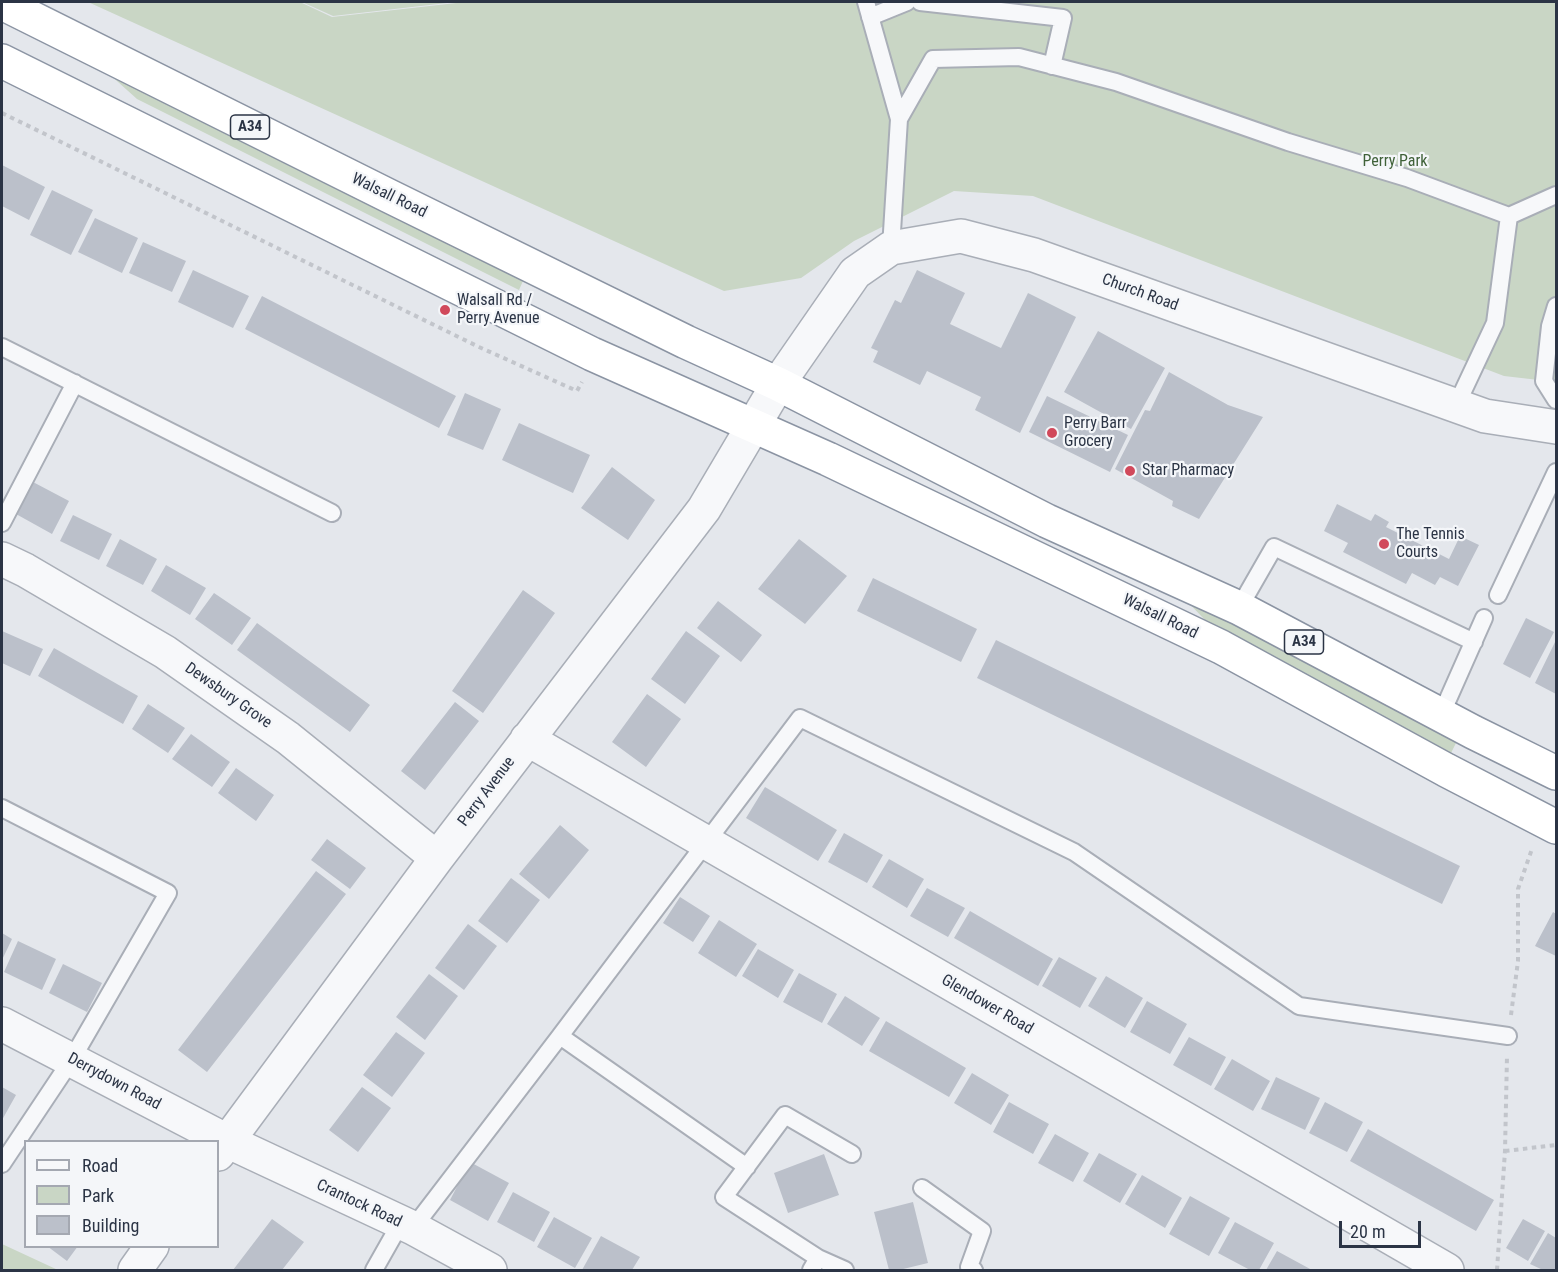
<!DOCTYPE html>
<html>
<head>
<meta charset="utf-8">
<style>
  body { margin:0 }
  #map { position:relative; width:1558px; height:1272px; overflow:hidden; background:#e4e7ec; font-family:"Roboto Condensed",sans-serif }
  canvas { display:block }
  .frame { position:absolute; inset:0; border:3px solid #2b3445; pointer-events:none }
  .legend { position:absolute; left:24px; top:1140px; width:195px; height:108px; box-sizing:border-box; background:#f4f6f9; border:2px solid #a4a8b1; margin:0; padding:8px 10px; list-style:none; font-size:18px; color:#2b3445 }
  .legend li { display:flex; align-items:center; gap:12px; height:30px }
  .legend b { width:30px; border:2px solid #a4a8b1 }
  .scale { position:absolute; left:1339px; top:1221px; width:82px; height:27px; box-sizing:border-box; border:3px solid #2b3445; border-top:0; padding-left:8px; font-size:18px; line-height:21px; white-space:nowrap; color:#2b3445; -webkit-text-stroke:4px #f4f6f9; paint-order:stroke }
</style>
</head>
<body>
<div id="map">
<canvas width="1558" height="1272"></canvas>
<div class="frame"></div>
<ul class="legend">
<li><b style="height:8px;background:#f7f8fa"></b>Road</li>
<li><b style="height:16px;background:#c9d6c5"></b>Park</li>
<li><b style="height:16px;background:#bbc0ca"></b>Building</li>
</ul>
<div class="scale">20 m</div>
</div>
<script>
const ctx = document.querySelector('canvas').getContext('2d');
ctx.lineJoin = 'round';
function fill(path, color) { ctx.fillStyle = color; ctx.fill(path, 'evenodd'); }
function strokePath(path, color, width, dash) { ctx.strokeStyle = color; ctx.lineWidth = width; ctx.lineCap = dash ? 'butt' : 'round'; ctx.setLineDash(dash || []); ctx.stroke(path); }
function label(font, color, halo, rows, align = 'center') {
  ctx.font = font + ' "Roboto Condensed",sans-serif'; ctx.lineWidth = 4.5; ctx.setLineDash([]); ctx.textBaseline = 'middle'; ctx.strokeStyle = halo; ctx.fillStyle = color; for (const [text, x, y, turn = 0] of rows) {
    ctx.save(); ctx.translate(x, y); ctx.rotate((+turn || 0) * Math.PI / 180); ctx.textAlign = isNaN(turn) ? turn : align; if (halo) ctx.strokeText(text, 0, 0); ctx.fillText(text, 0, 0); ctx.restore();
  }
}
fill(new Path2D(`
  M88 2H300L332 17 465 2H1556V382L1504 376 1033 196 954 191 854 241 801 278 724 291Z
  M302 2H456L333 16Z
  M98 64 526 274 519 290 137 99Z
  M1183 597 1457 741 1451 753 1205 620Z
  M2 1244 58 1270H2Z`), '#c9d6c5');
fill(new Path2D(`
  M2 165 45 187 29 220 2 206Z
  M52 190 93 210 71 255 30 235Z
  M95 218 138 238 122 273 78 252Z
  M143 242 186 261 172 292 129 273Z
  M193 270 249 296 233 328 178 302Z
  M917 270 965 293 950 324 1001 348 1028 293 1076 317 1020 433 975 410 981 397 927 371 920 385 873 362 878 351 871 348 895 300 901 303Z
  M262 296 456 396 439 428 245 329Z
  M1098 331 1165 368 1131 429 1064 392Z
  M1169 372 1228 405 1263 417 1199 519 1172 506 1173 501 1115 469 1145 410 1150 411Z
  M465 393 501 409 483 450 447 435Z
  M1047 396 1128 435 1110 472 1029 432Z
  M519 423 590 455 573 493 502 460Z
  M612 467 655 500 628 540 581 508Z
  M33 482 69 501 52 534 16 514Z
  M1337 504 1371 521 1375 514 1389 522 1386 527 1449 559 1460 536 1479 545 1458 586 1440 577 1435 585 1412 573 1406 584 1343 552 1348 543 1324 531Z
  M73 515 112 534 99 560 60 541Z
  M120 539 157 559 143 585 106 566Z
  M799 539 847 576 805 624 758 589Z
  M166 565 206 588 190 615 151 591Z
  M873 578 977 629 961 662 857 611Z
  M523 590 555 613 483 713 452 691Z
  M214 593 251 618 232 645 195 619Z
  M718 601 762 635 741 662 697 628Z
  M1526 618 1554 632 1530 678 1503 664Z
  M257 623 370 705 350 732 237 650Z
  M2 631 43 649 30 676 2 663Z
  M686 631 720 656 685 704 651 679Z
  M996 640 1460 866 1442 904 977 678Z
  M1556 640V694L1535 683Z
  M54 648 138 696 123 724 38 676Z
  M647 694 681 719 646 767 612 742Z
  M455 702 479 721 425 790 401 771Z
  M148 704 185 728 168 753 132 729Z
  M191 734 230 762 212 787 172 759Z
  M236 768 274 795 256 821 218 793Z
  M765 787 837 830 818 861 746 818Z
  M560 825 589 850 549 899 519 874Z
  M844 833 883 855 867 883 828 862Z
  M327 839 366 868 350 889 311 860Z
  M889 859 924 879 907 908 872 887Z
  M316 871 346 894 207 1072 178 1050Z
  M511 878 540 900 507 943 478 921Z
  M927 888 965 908 948 937 910 916Z
  M680 897 710 916 693 942 663 923Z
  M970 911 1053 959 1038 986 954 938Z
  M1553 912 1556 914V956L1535 946Z
  M719 920 757 944 736 977 698 953Z
  M468 924 497 946 464 990 435 968Z
  M2 933 12 939 2 960Z
  M18 941 56 959 42 990 4 972Z
  M758 949 794 970 778 998 742 976Z
  M1059 957 1097 978 1080 1008 1042 986Z
  M63 964 102 983 87 1012 49 993Z
  M799 973 837 994 822 1023 783 1002Z
  M429 974 458 996 425 1040 396 1017Z
  M1106 976 1143 998 1125 1028 1088 1006Z
  M845 996 880 1018 862 1046 827 1024Z
  M1147 1001 1187 1024 1170 1054 1130 1032Z
  M886 1021 966 1068 949 1097 869 1051Z
  M396 1032 425 1053 392 1097 363 1075Z
  M1189 1037 1226 1057 1211 1086 1173 1065Z
  M1232 1059 1270 1081 1253 1111 1214 1089Z
  M972 1073 1009 1095 991 1125 954 1103Z
  M1276 1077 1320 1098 1305 1130 1261 1109Z
  M2 1087 16 1095 2 1120Z
  M362 1087 391 1108 358 1152 329 1130Z
  M1009 1102 1049 1124 1033 1154 993 1132Z
  M1325 1102 1363 1122 1347 1152 1309 1133Z
  M1368 1129 1494 1200 1476 1231 1350 1161Z
  M1055 1134 1089 1153 1073 1182 1038 1163Z
  M1099 1153 1137 1174 1120 1203 1083 1181Z
  M824 1154 839 1195 788 1213 774 1173Z
  M470 1162 509 1183 488 1221 450 1200Z
  M1142 1175 1182 1198 1165 1228 1125 1204Z
  M513 1192 550 1212 534 1242 497 1222Z
  M1190 1196 1230 1218 1209 1256 1169 1234Z
  M913 1202 928 1263 899 1270H889L874 1212Z
  M554 1217 592 1238 575 1268 537 1247Z
  M272 1219 304 1242 282 1270H233Z
  M1523 1219 1545 1231 1528 1261 1506 1248Z
  M1235 1222 1274 1243 1259 1270H1250L1218 1253Z
  M1548 1233 1556 1238V1270H1543L1530 1264Z
  M601 1236 640 1257 632 1270H582Z
  M47 1246H78L67 1261Z
  M1277 1251 1312 1270H1266Z`), '#bbc0ca');
const service = new Path2D(`
  M866 2 899 119 891 248
  M920 2 1063 18 1052 66
  M870 17 907 2
  M899 119 933 59 1019 57 1116 82 1288 142 1407 178 1509 216 1556 195
  M1556 306 1550 326 1544 381 1556 400
  M2 347 332 513
  M1456 406 1495 323 1509 216
  M2 523 75 383
  M1498 595 1556 472
  M1239 608 1274 547 1474 642
  M1441 715 1484 618
  M2 808 168 893 72 1059 2 1164
  M560 1036 800 718 1074 852 1299 1006 1508 1036
  M922 1188 982 1231 969 1267 974 1270
  M413 1228 560 1036 747 1167
  M818 1258 724 1197 785 1115 852 1154
  M374 1270 400 1224
  M811 1270 818 1258 845 1270`);
const minor = new Path2D(`
  M2 559 25 570 165 652 288 738 437 858
  M527 739 1447 1270
  M2 1024 227 1141 413 1228 490 1270
  M218 1154 437 858 704 509 778 384 855 273 891 248 961 236 1034 255 1485 416 1556 427
  M135 1270 152 1246`);
const trunk = new Path2D(`
  M2 3 389 196 686 342 778 384 1047 521 1239 608 1473 732 1556 773
  M2 61 592 354 828 459 1221 647 1446 770 1556 827`);
strokePath(service, '#a9aeb7', 20);
strokePath(minor, '#a9aeb7', 36);
strokePath(trunk, '#8b94a3', 36);
strokePath(new Path2D(`
  M2 113 479 347 577 391 582 382
  M1511 1015 1518 961V889L1532 849
  M1505 1151 1556 1145
  M1497 1270 1505 1151 1507 1056`), '#c2c5cb', 4, [4.5, 4.5]);
strokePath(service, '#f7f8fa', 16);
strokePath(minor, '#f7f8fa', 33);
strokePath(trunk, '#fff', 33);
for (const [x, y, r, color] of [
  [445,310,6,"#d1495b"],
  [1052,433,6,"#d1495b"],
  [1130,471,6,"#d1495b"],
  [1384,544,6,"#d1495b"]
]) { const dot = new Path2D(); dot.arc(x, y, r, 0, 2 * Math.PI); ctx.fillStyle = color; ctx.fill(dot); strokePath(dot, '#f4f6f9', 2); }
for (const [x, y, w] of [
  [250,127,39],
  [1304,642,39]
]) { const box = new Path2D(); box.roundRect(x - w / 2, y - 12, w, 24, 4.5); ctx.fillStyle = '#f4f6f9'; ctx.fill(box); strokePath(box, '#2b3445', 1.5); }
label('bold 15px', '#2b3445', null, [
  ["A34",250,127],
  ["A34",1304,642]
]);
label('16px', '#3f6138', '#f4f6f9', [
  ["Perry Park",1395,162]
]);
label('16px', '#2b3445', '#f4f6f9', [
  ["Walsall Road",389,196,26],
  ["Church Road",1140,293,20],
  ["Walsall Road",1160,617,26],
  ["Dewsbury Grove",228,696,35],
  ["Perry Avenue",487,792,-53],
  ["Glendower Road",987,1005,30],
  ["Derrydown Road",114,1082,28],
  ["Crantock Road",359,1204,25]
]);
label('16px', '#2b3445', '#f4f6f9', [
  ["Walsall Rd /",457,301],
  ["Perry Avenue",457,319],
  ["Perry Barr",1064,424],
  ["Grocery",1064,442],
  ["Star Pharmacy",1142,471],
  ["The Tennis",1396,535],
  ["Courts",1396,553]
], 'left');
</script>
</body>
</html>
